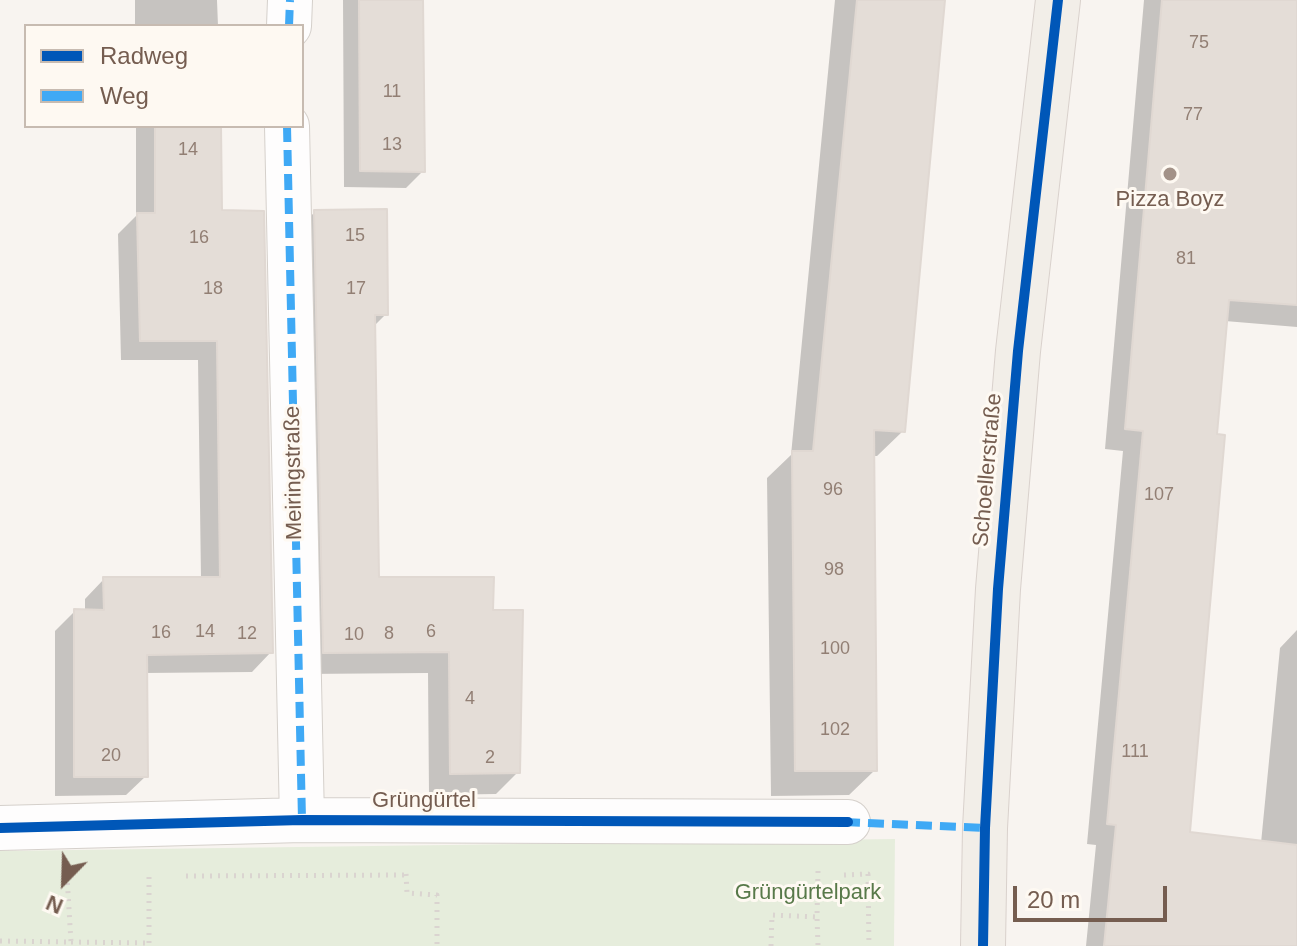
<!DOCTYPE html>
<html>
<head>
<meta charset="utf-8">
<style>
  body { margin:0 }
  #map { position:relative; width:1297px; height:946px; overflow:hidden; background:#f8f4f0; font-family:Arial,sans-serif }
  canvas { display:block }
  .legend { position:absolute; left:24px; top:24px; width:280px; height:104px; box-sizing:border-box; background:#fef9f2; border:2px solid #c7bbb1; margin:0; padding:10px 14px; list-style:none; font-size:24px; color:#755d50 }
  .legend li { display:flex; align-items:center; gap:16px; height:40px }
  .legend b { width:40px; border:2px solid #c7bbb1 }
  .north { position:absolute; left:24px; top:842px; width:80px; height:80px; -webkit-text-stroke:6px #fef9f2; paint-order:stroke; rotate:203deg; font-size:22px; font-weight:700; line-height:32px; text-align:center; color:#755d50 }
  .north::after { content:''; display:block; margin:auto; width:28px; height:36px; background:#755d50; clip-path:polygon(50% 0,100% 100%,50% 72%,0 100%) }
  .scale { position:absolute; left:1013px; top:886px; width:154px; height:36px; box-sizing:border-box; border:4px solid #755d50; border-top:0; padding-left:10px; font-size:24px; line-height:28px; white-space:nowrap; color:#755d50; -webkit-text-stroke:6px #fef9f2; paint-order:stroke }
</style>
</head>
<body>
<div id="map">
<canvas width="1297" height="946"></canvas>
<ul class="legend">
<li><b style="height:10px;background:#0057b8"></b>Radweg</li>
<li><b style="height:10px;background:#3fa9f5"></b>Weg</li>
</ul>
<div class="north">N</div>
<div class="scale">20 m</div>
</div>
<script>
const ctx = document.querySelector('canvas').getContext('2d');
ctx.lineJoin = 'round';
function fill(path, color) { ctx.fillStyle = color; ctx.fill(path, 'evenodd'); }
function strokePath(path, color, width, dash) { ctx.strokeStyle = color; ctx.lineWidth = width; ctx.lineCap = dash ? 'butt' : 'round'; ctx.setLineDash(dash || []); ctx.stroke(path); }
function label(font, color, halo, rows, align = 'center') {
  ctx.font = font + ' Arial,sans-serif'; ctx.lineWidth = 6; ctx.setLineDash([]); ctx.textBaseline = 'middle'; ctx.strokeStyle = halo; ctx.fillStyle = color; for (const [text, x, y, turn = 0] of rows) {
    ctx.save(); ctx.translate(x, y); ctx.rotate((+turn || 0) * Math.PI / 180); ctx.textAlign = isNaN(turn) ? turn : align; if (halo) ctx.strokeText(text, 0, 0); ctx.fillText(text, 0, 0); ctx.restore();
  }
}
fill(new Path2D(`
  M895 839 894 946H0V851Z`), '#e6eddc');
fill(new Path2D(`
  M135 0H217L218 26H135Z
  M343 0H422L423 171 406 188 344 187Z
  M835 0H943L903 431 877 456H872L875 770 849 795 771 796 767 478 791 455Z
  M1144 0H1297V327L1225 321 1187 834 1261 843 1280 648 1297 630V946H1086L1096 845 1087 844 1123 451 1105 449Z
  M136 126H219L220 212 271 652 252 672 145 673 146 776 126 795 55 796V631L75 611H85V599L104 579H201L198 360H121L118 234 136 216Z
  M315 212 386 314 373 327 377 579 491 612 518 772 496 794 429 795 428 673 303 674 293 233Z`), '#0003');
const building = new Path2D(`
  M359 0H423L425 172 360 171Z
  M857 0H945L905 432 874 430 877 771H795L792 451H813Z
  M1162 0H1297V305L1229 300 1217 434 1225 435 1190 832 1297 845V946H1104L1116 825 1107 824 1143 431 1125 429Z
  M155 126H221L222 210 264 211 273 653 147 655 148 777H74V609L104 610 103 577H220L217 341H140L137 213H155Z
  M387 209 388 315H375L379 577H494L493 610H523L520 773 450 774 449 652 323 653 314 210Z`);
fill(building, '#e4ddd7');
strokePath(building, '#e0d8d2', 2);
const street = new Path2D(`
  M289 26 290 0
  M287 126 302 820
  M0 828 302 820 848 822`);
const primary = new Path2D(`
  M983 946 985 828 998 589 1018 351 1058 0`);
strokePath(street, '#d5d0cb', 46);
strokePath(primary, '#d9d1cc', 46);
strokePath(new Path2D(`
  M818 871 817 917 818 946
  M406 874 407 893 437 895V946
  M844 875 868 874 869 946
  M186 876 407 875
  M0 941 71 942 67 876H68
  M71 942 149 943V945
  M149 943V872
  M771 946 772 915 817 917`), '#dad4d0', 5, [2, 6]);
strokePath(street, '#fefdfd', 44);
strokePath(primary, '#f2eee8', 44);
strokePath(new Path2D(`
  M289 26 290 0
  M287 126 302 820
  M844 822 985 828`), '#3fa9f5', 8, [16, 8]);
strokePath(new Path2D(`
  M0 828 302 820 848 822
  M983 946 985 828 998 589 1018 351 1058 0`), '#0057b8', 10);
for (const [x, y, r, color] of [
  [1170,174,8,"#a39288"]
]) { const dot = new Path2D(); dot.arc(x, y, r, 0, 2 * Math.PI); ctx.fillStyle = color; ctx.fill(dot); strokePath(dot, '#fef9f2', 3); }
label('18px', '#927f74', null, [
  ["75",1199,43],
  ["11",392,92],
  ["77",1193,115],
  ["13",392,145],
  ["14",188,150],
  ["15",355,236],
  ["16",199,238],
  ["81",1186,259],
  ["18",213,289],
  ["17",356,289],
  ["96",833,490],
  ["107",1159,495],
  ["98",834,570],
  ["14",205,632],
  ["6",431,632],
  ["16",161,633],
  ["12",247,634],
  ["8",389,634],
  ["10",354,635],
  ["100",835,649],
  ["4",470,699],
  ["102",835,730],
  ["111",1135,752],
  ["20",111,756],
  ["2",490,758]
]);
label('22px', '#755d50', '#fef9f2', [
  ["Pizza Boyz",1170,200]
]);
label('22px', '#755d50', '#fef9f2', [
  ["Schoellerstraße",988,470,-85],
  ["Meiringstraße",294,473,-91],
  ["Grüngürtel",424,801]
]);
label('22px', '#587949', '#fef9f2', [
  ["Grüngürtelpark",808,893]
]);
</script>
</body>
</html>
